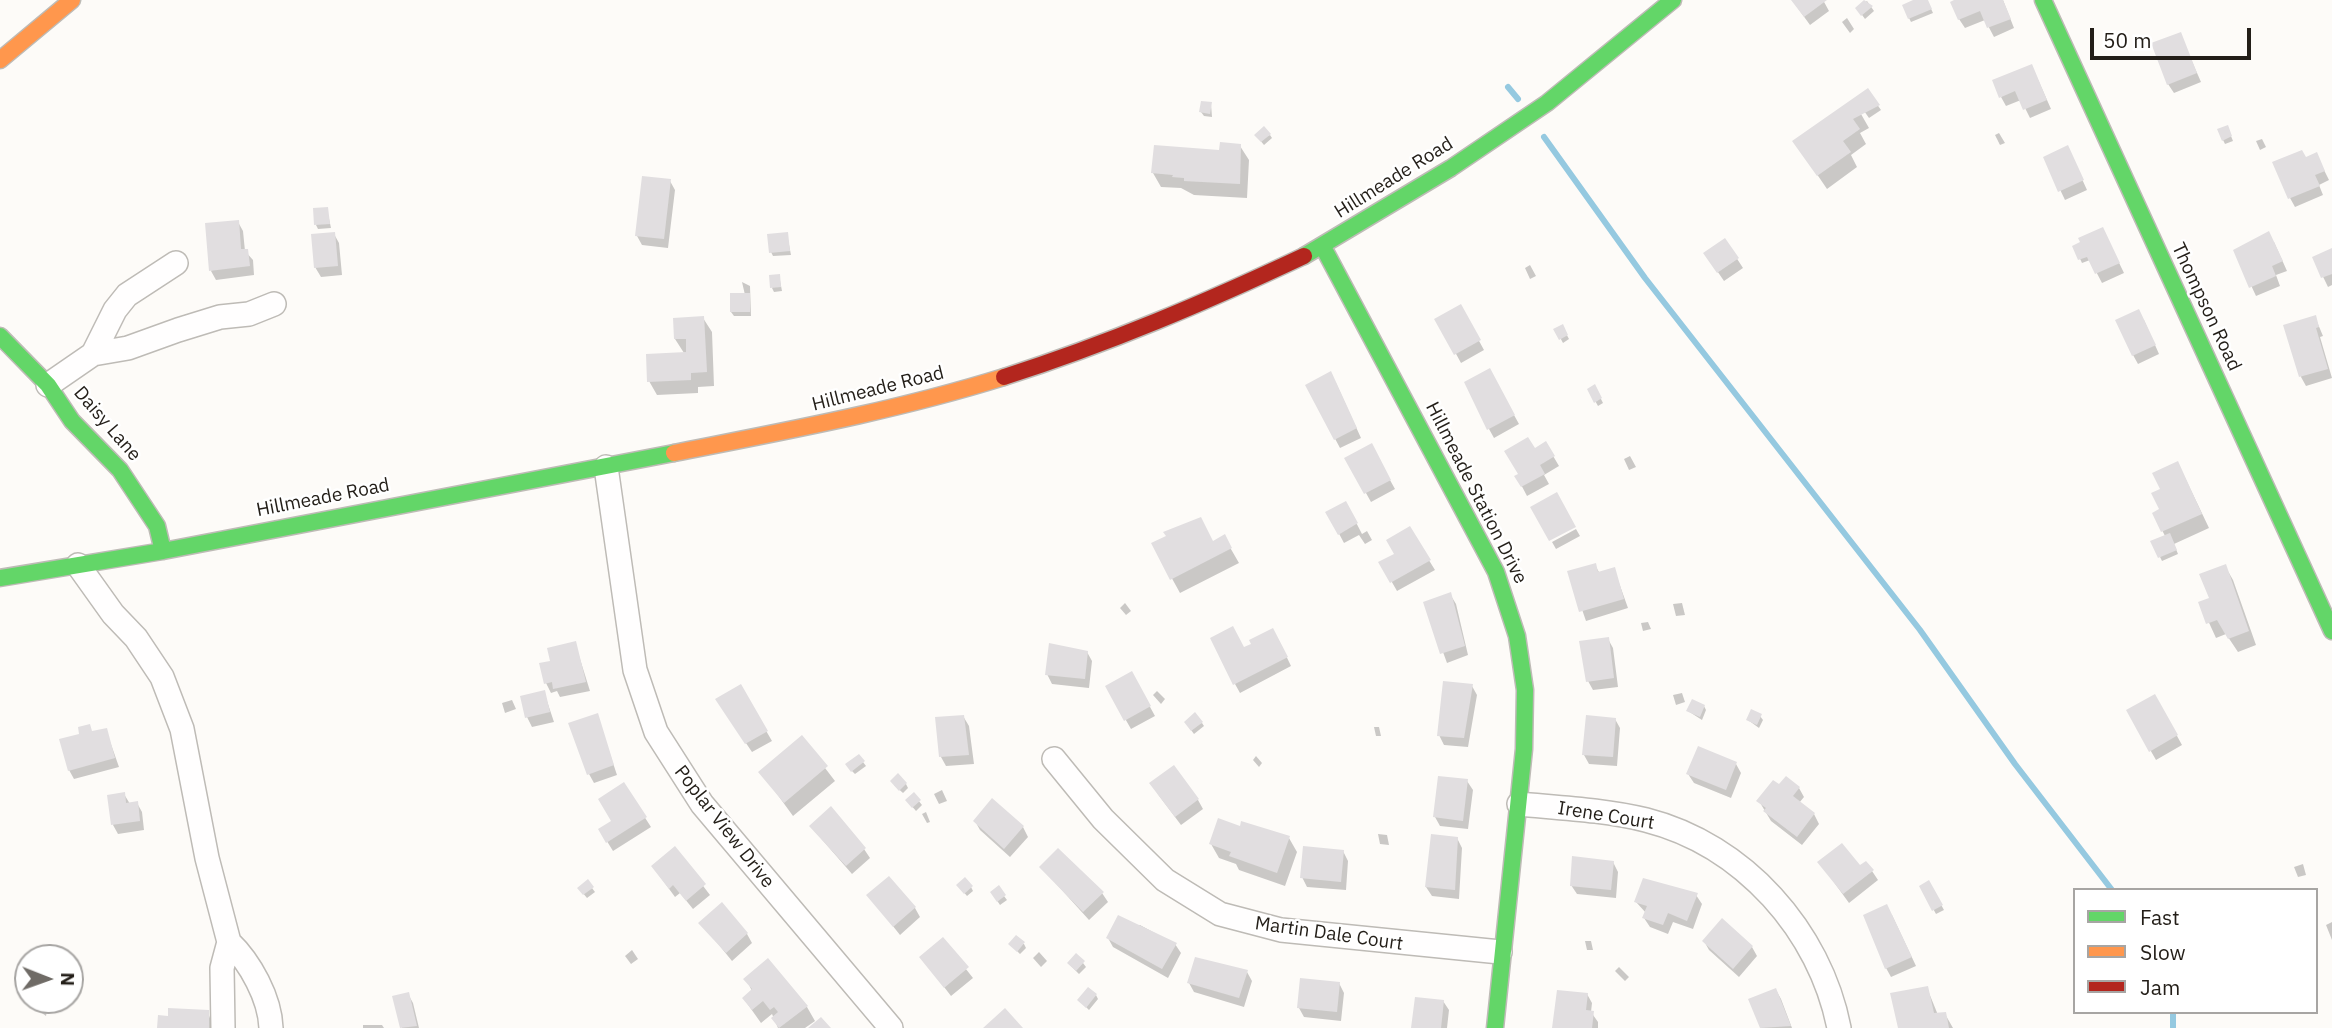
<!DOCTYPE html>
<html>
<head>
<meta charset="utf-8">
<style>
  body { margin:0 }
  #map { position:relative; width:2332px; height:1028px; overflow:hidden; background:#fdfbf8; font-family:"IBM Plex Sans",sans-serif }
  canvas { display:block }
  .legend { position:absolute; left:2073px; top:888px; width:245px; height:126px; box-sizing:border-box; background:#fff; border:2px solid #a7a5a3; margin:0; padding:9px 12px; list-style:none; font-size:21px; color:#231e18 }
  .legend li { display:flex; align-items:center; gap:14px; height:35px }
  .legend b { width:35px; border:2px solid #a7a5a3 }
  .north { position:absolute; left:14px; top:944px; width:70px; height:70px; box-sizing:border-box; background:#fff; border:2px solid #a7a5a3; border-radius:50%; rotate:91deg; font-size:19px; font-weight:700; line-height:28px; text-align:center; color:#231e18 }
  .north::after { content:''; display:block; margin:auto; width:24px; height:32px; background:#6f6b66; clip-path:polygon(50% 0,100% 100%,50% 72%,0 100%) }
  .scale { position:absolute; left:2090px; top:28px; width:161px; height:32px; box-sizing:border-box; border:4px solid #231e18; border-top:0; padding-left:9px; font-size:21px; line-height:24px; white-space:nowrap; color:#231e18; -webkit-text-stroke:5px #fff; paint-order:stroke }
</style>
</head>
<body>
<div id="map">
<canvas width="2332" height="1028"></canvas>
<ul class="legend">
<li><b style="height:9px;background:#63d668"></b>Fast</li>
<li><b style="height:9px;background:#ff974d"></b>Slow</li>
<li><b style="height:9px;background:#b3261e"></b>Jam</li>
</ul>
<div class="north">N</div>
<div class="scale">50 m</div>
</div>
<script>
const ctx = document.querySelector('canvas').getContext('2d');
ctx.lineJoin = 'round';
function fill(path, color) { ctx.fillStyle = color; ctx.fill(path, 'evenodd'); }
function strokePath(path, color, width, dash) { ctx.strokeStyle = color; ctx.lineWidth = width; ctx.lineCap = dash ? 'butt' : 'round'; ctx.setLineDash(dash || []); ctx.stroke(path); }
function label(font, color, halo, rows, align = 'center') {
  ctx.font = font + ' "IBM Plex Sans",sans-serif'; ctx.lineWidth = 5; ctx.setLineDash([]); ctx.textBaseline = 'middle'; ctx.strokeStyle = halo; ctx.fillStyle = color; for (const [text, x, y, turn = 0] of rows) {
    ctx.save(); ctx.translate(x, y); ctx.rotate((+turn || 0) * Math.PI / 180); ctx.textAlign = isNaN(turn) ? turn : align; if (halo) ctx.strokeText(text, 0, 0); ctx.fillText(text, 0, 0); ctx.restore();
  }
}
fill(new Path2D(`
  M1792 0H1823L1829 11 1810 25Z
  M1918 0H1927L1933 13 1911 22 1909 18Z
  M1958 0H2003L2014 28 1994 37 1985 20 1965 28 1959 19Z
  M1867 1 1874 11 1865 19 1857 8Z
  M1847 18 1854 29 1850 33 1842 22Z
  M2180 34 2201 82 2174 93 2168 84Z
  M2032 66 2051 109 2030 118 2021 100 2006 106 2001 97Z
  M1867 90 1881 110 1869 118 1855 98Z
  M1211 104 1212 117 1204 116 1201 112Z
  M1861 114 1869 128 1860 133 1866 144 1851 155 1857 167 1827 189 1795 142Z
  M2229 131 2233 141 2225 144 2223 140Z
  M1999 133 2005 143 2000 145 1995 135Z
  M1270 135 1272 138 1264 145 1259 139Z
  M2262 139 2266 147 2260 150 2256 141Z
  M1240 146 1249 160 1247 198 1194 195 1181 188 1161 187 1153 173Z
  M2072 157 2087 190 2065 200 2045 158Z
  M2321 164 2329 180 2319 185 2323 195 2295 207 2290 198Z
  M670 181 675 190 668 248 642 245 637 236Z
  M327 209 331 228 318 229 316 225Z
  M238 222 243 231 245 251 253 260 254 275 216 280 211 271Z
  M334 234 339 243 342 275 321 277 315 267Z
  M787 234 791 255 773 256 771 252Z
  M2107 238 2124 273 2102 283 2090 260 2082 263 2074 246Z
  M1725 240 1743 268 1724 281 1711 262Z
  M2274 242 2287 271 2276 275 2280 286 2256 296 2235 251Z
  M2332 250V285L2328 287 2314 258Z
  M1530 265 1536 276 1530 279 1525 268Z
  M779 275 782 291 774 292 772 288Z
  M742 282 750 286 751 316H734L731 312 745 295Z
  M1460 306 1484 350 1461 363 1437 319Z
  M2315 317 2323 336 2320 337 2332 378 2306 386 2301 377Z
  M703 318 712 332 714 386 698 387V393L657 395 649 381 684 353 675 339Z
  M2144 320 2159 354 2138 364 2133 355Z
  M1562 326 1569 339 1563 343 1556 330Z
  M1489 370 1519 424 1494 438 1489 429Z
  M1336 383 1361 438 1340 448 1307 386Z
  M1595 387 1603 403 1598 406 1589 390Z
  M1546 444 1559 466 1544 475 1549 484 1527 496 1517 477 1534 450Z
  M1371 446 1395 489 1371 502 1347 459Z
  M1630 456 1636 467 1629 470 1624 459Z
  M2178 463 2209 528 2174 544 2178 554 2162 561 2160 557 2165 536 2154 514 2161 510 2162 490Z
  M1346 503 1362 534 1367 531 1372 540 1365 544 1359 535 1344 543 1328 513Z
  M1409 528 1435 570 1397 591 1381 563 1396 554Z
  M1576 529 1580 536 1556 549 1552 542Z
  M1224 537 1239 563 1180 593 1153 544 1213 543Z
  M1595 565 1600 574 1614 569 1628 608 1586 621 1569 572Z
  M2225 566 2233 580 2256 645 2238 652 2226 634 2216 638 2200 603 2211 599Z
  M1450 594 1456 604 1468 655 1447 663 1425 603Z
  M1125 603 1131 611 1126 615 1120 608Z
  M1682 603 1685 615 1676 616 1673 604Z
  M1648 622 1651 629 1643 631 1641 623Z
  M1278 639 1291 666 1240 693 1235 684 1244 649Z
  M1608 639 1613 648 1618 687 1593 690 1588 681Z
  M575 643 590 691 560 697 557 691 551 693 546 683Z
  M1050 645 1087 652 1092 661 1089 688 1052 684 1047 674Z
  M1132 674 1155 716 1131 729 1107 687Z
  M740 686 772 741 752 752 717 700Z
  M1472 686 1477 695 1468 747 1444 745 1439 735Z
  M1157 691 1165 699 1161 704 1153 695Z
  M544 692 554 722 532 727 527 717Z
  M1682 693 1685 702 1676 705 1673 695Z
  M2155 696 2182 745 2156 760 2128 711Z
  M512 700 516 709 505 713 502 703Z
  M1704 706 1706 710 1702 720 1688 711Z
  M597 715 617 775 594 783 589 774Z
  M963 716 969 726 974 764 946 766 941 757 937 718Z
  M1760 716 1763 720 1759 728 1748 720Z
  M1615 719 1620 728 1617 766 1589 764 1584 755Z
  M1202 723 1204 726 1194 734 1188 726Z
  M1374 727H1379L1381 736H1376Z
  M106 730 119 767 74 779 69 770 93 733Z
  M802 738 835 781 793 816 761 772Z
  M1256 756 1262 763 1259 767 1253 760Z
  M863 762 866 766 855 774 850 769Z
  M1736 764 1741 773 1731 798 1694 783 1688 774Z
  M1467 781 1473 790 1468 829 1440 826 1435 817Z
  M906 784 908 788 903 793 894 785Z
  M624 785 651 827 613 851 600 830 613 822Z
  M1779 787 1799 788 1804 797 1799 803 1814 814 1819 824 1802 845 1771 821 1759 801Z
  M942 790 947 801 939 804 934 794Z
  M1157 793 1198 800 1203 809 1181 825Z
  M124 794 130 804 137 803 142 812 144 830 118 834 113 825Z
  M914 795 922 805 916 811 910 804Z
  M926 812 930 822 927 823 922 814Z
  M975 821 1023 827 1028 837 1010 857 980 830Z
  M811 827 864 849 870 858 852 874Z
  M1241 828 1289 838 1297 852 1285 886 1239 870 1236 864 1219 858 1211 844Z
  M1378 834 1387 835 1389 845 1380 844Z
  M1457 838 1462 848 1459 899 1432 896 1426 887Z
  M675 849 710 895 693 909 680 893 675 897 653 867Z
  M1343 851 1348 861 1346 890 1307 887 1302 877Z
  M1613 862 1618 872 1616 898 1577 894 1571 885Z
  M1820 863 1872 871 1878 880 1849 903Z
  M2303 864 2306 875 2298 877 2294 867Z
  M1041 867 1102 893 1108 902 1089 920Z
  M1929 883 1944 910 1936 914 1921 887Z
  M971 887 973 891 967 896 961 889Z
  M592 888 595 892 587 898 582 892Z
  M998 888 1007 900 1000 905 994 896Z
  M1696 895 1702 904 1693 929 1673 922 1668 934 1650 927 1644 918 1646 913 1636 902Z
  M869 896 915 908 920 917 900 935Z
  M1892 915 1916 966 1891 977 1886 968Z
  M2332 922V940L2326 925Z
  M701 923 747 934 752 943 732 961Z
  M1140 925 1175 944 1181 953 1168 978 1113 947 1108 938Z
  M943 940 973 978 951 996 921 957Z
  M1585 941H1591L1593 950H1587Z
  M1704 941 1752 947 1757 956 1739 977 1709 950Z
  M1010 944H1024L1026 948 1020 954Z
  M632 950 638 959 631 964 625 956Z
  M1039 952 1047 961 1041 967 1033 958Z
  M1083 963 1086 967 1079 974 1069 964Z
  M1619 967 1629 977 1625 981 1615 971Z
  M1247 972 1252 981 1244 1007 1194 992 1189 983Z
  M746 979 807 1007 815 1021 805 1028H778L772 1014 761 1023 744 999 752 991Z
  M1339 983 1344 993 1341 1021 1304 1017 1299 1008Z
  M1927 988 1938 1015 1945 1014 1953 1028H1900Z
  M1776 990 1781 999 1792 1028H1761L1751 1000Z
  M408 994 413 1003 419 1028H402L394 997Z
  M1587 994 1592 1003 1591 1012 1598 1022V1028H1554Z
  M1096 995 1098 999 1089 1010 1079 1000Z
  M1443 1001 1449 1010 1447 1028H1413Z
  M40 1005 47 1011 46 1016 39 1011Z
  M208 1012 213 1028H159L170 1017Z
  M363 1025H382L384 1028H363Z`), '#0003');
strokePath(new Path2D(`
  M1508 87 1518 99
  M1544 137 1645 278 1920 630 2015 764 2112 890
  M2173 1012V1028`), '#95c9e0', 6);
fill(new Path2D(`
  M1791 0H1827L1804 17Z
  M1864 0 1873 6 1861 16 1855 8Z
  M1913 0H1928L1932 9 1908 19 1902 5Z
  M1954 0H2003L2011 19 1987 28 1980 11 1958 20 1950 2Z
  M2181 32 2197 73 2167 85 2151 43Z
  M2032 64 2047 100 2023 110 2015 91 1999 98 1992 80Z
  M1868 88 1880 105 1853 119 1860 129 1843 141 1851 152 1817 176 1792 141Z
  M1201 101 1212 102 1210 114 1199 112Z
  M2228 125 2232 136 2222 141 2217 129Z
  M1264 126 1271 134 1261 142 1254 135Z
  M1220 142 1241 144 1240 184 1184 181V178L1172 177 1173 175 1151 173 1154 145 1219 150Z
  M2068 145 2084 180 2058 192 2043 157Z
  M2302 150 2306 157 2317 152 2325 171 2315 175 2320 186 2288 199 2272 162Z
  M642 176 671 179 664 239 635 236Z
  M328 207 330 224 314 225 313 208Z
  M239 220 241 249H248L250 266 209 271 205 223Z
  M2103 227 2120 263 2095 274 2087 257 2078 260 2072 246 2080 242 2078 238Z
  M2269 231 2283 261 2272 266 2276 276 2249 288 2233 250Z
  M335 232 338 266 314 268 311 234Z
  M788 232 790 251 769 253 767 234Z
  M1725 238 1739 258 1717 273 1703 253Z
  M2332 248V274L2321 278 2312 257Z
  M780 274 781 287 770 288 769 275Z
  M730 293H750V312H730Z
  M1461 304 1481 340 1454 355 1434 319Z
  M2139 309 2156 345 2132 356 2115 320Z
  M2316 315 2319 327 2316 328 2328 369 2299 377 2283 325Z
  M704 316 707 372 691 373V380L647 382 646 354 686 352V339H674L673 318Z
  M1563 324 1568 335 1559 340 1553 329Z
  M1490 368 1515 415 1487 430 1464 382Z
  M1331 371 1357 428 1334 440 1305 385Z
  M1595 384 1602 398 1594 403 1587 389Z
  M1528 437 1535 448 1546 441 1555 456 1540 465 1545 474 1521 487 1514 476 1518 474 1504 451Z
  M1372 443 1391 480 1364 494 1344 458Z
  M2178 461 2202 514 2161 532 2152 513 2159 509 2151 493 2160 489 2152 473Z
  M1557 492 1576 527 1549 541 1530 507Z
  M1346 501 1358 523 1338 535 1325 512Z
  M1201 517 1213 541 1225 534 1232 548 1170 580 1151 543 1166 536 1163 532Z
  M1410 526 1431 560 1390 583 1378 562 1394 554 1386 540Z
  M2170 533 2177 550 2158 558 2150 541Z
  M1596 563 1598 572 1615 567 1624 599 1579 612 1567 571Z
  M2226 564 2249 631 2228 639 2217 620 2206 624 2198 602 2209 598 2199 574Z
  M1451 592 1465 646 1440 654 1423 602Z
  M1233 626 1244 647 1251 644 1249 640 1273 628 1288 657 1233 685 1210 638Z
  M1609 637 1614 678 1586 682 1579 641Z
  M576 641 586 682 553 689 552 682 544 684 539 663 550 661 547 648Z
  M1049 643 1088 651 1085 679 1045 675Z
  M1132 671 1151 706 1124 721 1105 686Z
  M1443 681 1473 684 1464 738 1437 736Z
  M741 684 768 731 745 744 715 699Z
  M545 690 550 712 525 718 520 696Z
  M2155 694 2178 735 2149 752 2126 710Z
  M1692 699 1705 705 1700 717 1686 711Z
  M1751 709 1762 714 1757 725 1746 720Z
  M1195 712 1203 722 1191 731 1184 722Z
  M598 713 614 765 587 775 568 723Z
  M964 715 969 755 939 757 935 717Z
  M1586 715 1616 718 1613 757 1582 755Z
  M90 724 92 731 107 728 115 758 68 771 59 739 79 734 78 727Z
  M802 735 828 766 784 803 758 772Z
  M1698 746 1737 762 1726 790 1686 774Z
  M859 754 865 761 851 772 845 764Z
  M1174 765 1199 799 1175 817 1149 783Z
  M898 773 907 783 899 791 890 781Z
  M1438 776 1468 779 1463 821 1433 817Z
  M1786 776 1800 787 1793 796 1815 813 1797 837 1763 811 1766 808 1756 801 1773 780 1779 784Z
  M624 782 647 817 606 843 598 829 611 821 598 799Z
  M125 792 126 803 138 801 140 821 111 825 107 795Z
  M914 792 921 800 912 808 905 800Z
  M992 798 1024 826 1004 849 973 821Z
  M831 806 866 848 846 866 809 826Z
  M1218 818 1240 826 1241 821 1290 836 1277 873 1229 856 1231 852 1209 844Z
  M1431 834 1458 837 1455 890 1425 887Z
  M1842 843 1860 865 1866 861 1874 870 1843 894 1817 862Z
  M675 846 706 884 686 901 673 885 669 889 651 866Z
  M1303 846 1344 850 1341 882 1300 878Z
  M1058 848 1104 892 1083 912 1039 867Z
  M1572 856 1614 861 1611 890 1570 886Z
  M889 876 916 907 893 927 866 895Z
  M965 877 973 886 964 894 956 885Z
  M1643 878 1698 893 1687 921 1668 913 1663 925 1642 918 1647 906 1634 902Z
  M588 879 594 887 583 895 577 888Z
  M1929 880 1943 905 1932 911 1919 886Z
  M999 885 1006 895 997 902 990 892Z
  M722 902 748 933 726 953 698 923Z
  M1887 904 1912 957 1885 969 1863 915Z
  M1118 915 1177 943 1162 969 1106 938Z
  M1722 918 1753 946 1733 969 1702 941Z
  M1016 935 1025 942 1017 952 1008 944Z
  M943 937 969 967 944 988 919 957Z
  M1076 953 1085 961 1076 971 1067 963Z
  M1195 957 1248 970 1239 998 1187 983Z
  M768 958 808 1006 779 1028 771 1018 778 1012 774 1007 770 1010 763 1001 752 1010 742 998 752 989 743 979Z
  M1300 978 1340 982 1337 1012 1297 1008Z
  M1928 986 1934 1013 1946 1012 1949 1028H1898L1890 993Z
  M1088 987 1097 994 1086 1008 1077 1000Z
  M1776 988 1791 1026 1760 1028 1748 999Z
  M1557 990 1588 993 1586 1010 1594 1011 1592 1028H1552Z
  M409 992 417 1026 400 1028 392 996Z
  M1415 997 1444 1000 1441 1028H1411Z
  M168 1008 209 1010V1028H157L158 1015 168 1016Z
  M1005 1008 1023 1028H983Z
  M821 1017 831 1028H808Z`), '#e1dee0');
const street = new Path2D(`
  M93 354 115 310 127 295 176 263
  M48 385 93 354 128 348 178 330 220 317 249 314 274 304
  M606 467 635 670 656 732 702 804 891 1028
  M78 565 113 614 136 638 162 677 182 729 207 858 229 942
  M1054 759 1103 819 1165 880 1220 914 1281 930 1500 952
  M1519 804C1562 808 1605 810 1646 820 1744 845 1820 931 1839 1028
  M223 1028 222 968 229 942C250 962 270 998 271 1028`);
const fast = new Path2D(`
  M2043 0 2332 631
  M1323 247 1496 572 1517 636 1525 690 1524 749 1495 1028
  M1304 256 1451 168 1547 103 1673 0
  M0 336 48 385 72 421 120 470 157 526 163 551
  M0 578 163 551 674 453`);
const slow = new Path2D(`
  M0 60 72 0
  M674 453C785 431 895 411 1004 377`);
const jam = new Path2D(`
  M1004 377C1110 343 1204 303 1304 256`);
strokePath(street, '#bebbb6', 26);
strokePath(fast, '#bebbb6', 19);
strokePath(slow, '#bebbb6', 19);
strokePath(jam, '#bebbb6', 19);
strokePath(street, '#fffefe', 23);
strokePath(fast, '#63d668', 16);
strokePath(slow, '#ff974d', 16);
strokePath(jam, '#b3261e', 16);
label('19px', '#231e18', '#fff', [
  ["Hillmeade Road",1394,178,-32],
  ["Thompson Road",2206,307,65],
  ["Hillmeade Road",878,389,-14],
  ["Daisy Lane",107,424,49],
  ["Hillmeade Station Drive",1476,493,63],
  ["Hillmeade Road",323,498,-11],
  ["Irene Court",1606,816,9],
  ["Poplar View Drive",724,827,52],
  ["Martin Dale Court",1329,934,8]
]);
</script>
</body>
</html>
